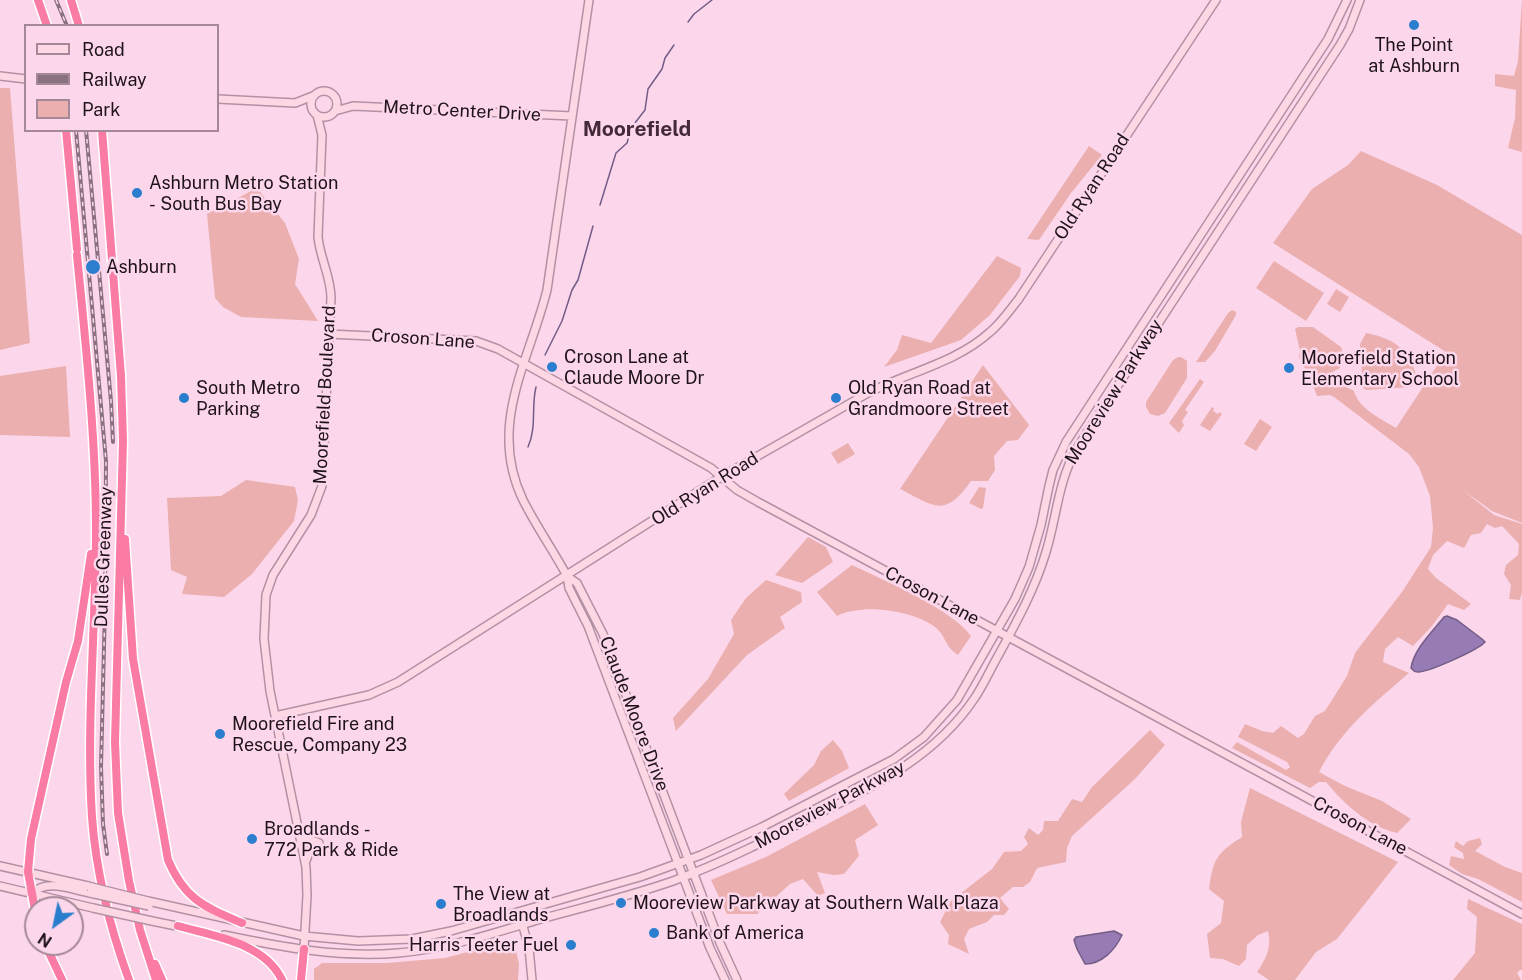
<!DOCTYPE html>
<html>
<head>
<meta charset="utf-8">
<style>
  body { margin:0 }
  #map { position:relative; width:1522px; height:980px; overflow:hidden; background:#fcd7ec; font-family:"Public Sans",sans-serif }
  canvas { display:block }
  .legend { position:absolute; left:24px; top:24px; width:195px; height:108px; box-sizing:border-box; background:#fcd7ec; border:2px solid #a48898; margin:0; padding:8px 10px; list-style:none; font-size:18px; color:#1f121a }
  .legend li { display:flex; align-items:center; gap:12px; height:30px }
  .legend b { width:30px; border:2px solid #a48898 }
  .north { position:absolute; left:24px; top:896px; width:60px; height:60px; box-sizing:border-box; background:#fcd7ec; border:2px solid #a48898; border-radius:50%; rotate:213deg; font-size:16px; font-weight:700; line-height:24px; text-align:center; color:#1f121a }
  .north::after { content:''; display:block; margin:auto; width:21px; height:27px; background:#2b7ecd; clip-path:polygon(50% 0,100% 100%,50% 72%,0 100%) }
</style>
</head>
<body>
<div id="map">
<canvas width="1522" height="980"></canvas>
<ul class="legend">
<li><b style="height:8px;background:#fed7e4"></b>Road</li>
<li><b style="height:8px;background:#8a7180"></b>Railway</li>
<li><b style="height:16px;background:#eaafae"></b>Park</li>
</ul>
<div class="north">N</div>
</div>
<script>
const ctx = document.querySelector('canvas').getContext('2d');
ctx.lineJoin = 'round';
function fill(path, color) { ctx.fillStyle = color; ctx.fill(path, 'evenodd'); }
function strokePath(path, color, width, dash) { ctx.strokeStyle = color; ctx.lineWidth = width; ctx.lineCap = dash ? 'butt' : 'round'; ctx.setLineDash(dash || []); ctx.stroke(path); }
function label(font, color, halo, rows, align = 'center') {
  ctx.font = font + ' "Public Sans",sans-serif'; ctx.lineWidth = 5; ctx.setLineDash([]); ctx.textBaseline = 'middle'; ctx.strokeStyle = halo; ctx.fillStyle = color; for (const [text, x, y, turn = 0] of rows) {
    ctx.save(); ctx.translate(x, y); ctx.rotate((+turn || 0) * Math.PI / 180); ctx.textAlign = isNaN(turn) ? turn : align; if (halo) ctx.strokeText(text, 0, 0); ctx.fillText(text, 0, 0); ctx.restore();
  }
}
fill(new Path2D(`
  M1522 0V152L1508 148 1515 118 1516 90 1495 86V74L1514 76 1518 61Z
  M0 88H10L30 343 0 350Z
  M1089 146 1102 155 1071 193 1039 240 1027 239Z
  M1361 151 1437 185 1522 235V523L1492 511 1463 490 1494 515 1522 524V592L1520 600 1509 599 1511 585 1504 574 1506 565 1518 555 1519 544 1502 526 1495 528 1487 524 1481 533 1471 535 1464 548 1447 541 1433 555 1428 569 1436 578 1471 604 1464 610 1448 604 1432 626 1413 646 1398 637 1385 649 1383 662 1409 673C1375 702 1340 731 1319 772L1345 786 1382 801 1411 819 1397 833C1368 826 1345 805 1326 782H1319L1310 788 1232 748 1237 742 1286 770 1290 767 1287 762 1238 737 1245 724 1262 731 1273 733 1281 726 1298 738 1304 734 1315 716 1325 711 1347 676 1355 653 1402 592 1431 547 1433 528 1430 496 1419 467 1409 454 1334 397 1330 395 1317 396 1313 385C1331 382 1337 382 1354 391 1358 408 1381 419 1396 428L1446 352 1273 243 1312 189 1348 165Z
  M257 188 285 223 299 259 295 284 318 321 241 317 223 307 215 298 207 214Z
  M997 256 1021 268 1020 276 990 315 961 340 884 367 897 350 902 335 931 343Z
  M1274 261 1324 293 1306 321 1256 288Z
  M1336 289 1349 297 1340 312 1327 304Z
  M1232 310 1236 312V315L1215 351 1205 362H1196L1228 313Z
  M1298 327H1313L1341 347 1344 357 1340 368 1323 377 1314 379 1310 378 1299 357 1300 351 1295 329Z
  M1366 333C1397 339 1412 352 1418 383L1410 387 1366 390 1363 388 1360 344Z
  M1178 357H1181L1187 361V378L1165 413 1158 416 1150 414 1146 407V402L1173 360Z
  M983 365 1029 425 1018 440 1007 441 994 456 995 470 988 481H971C945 518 935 507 900 489Z
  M66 366 70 437 0 435V376Z
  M1200 379 1204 382 1185 410 1188 412 1182 421 1184 425 1179 433 1169 423Z
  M1212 407 1214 408 1213 411 1218 414 1220 412 1222 414 1210 431 1200 425Z
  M1260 419 1272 427 1256 451 1244 444Z
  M848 443 855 454 838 464 831 453Z
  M246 480 295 487 298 500 294 521 252 574 224 597 182 594 187 577 171 570 167 498 221 496Z
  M979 487 986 488 983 508 981 509 969 503Z
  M808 537 826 547 833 562 802 583 775 575Z
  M852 565C883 580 952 609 971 636L958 655C944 646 947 637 935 627 912 610 862 603 837 616L817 592Z
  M766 580 801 592 802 602 780 617 785 628 747 655 676 731 673 718 708 679 734 634 731 620 746 598Z
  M1150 730 1165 745 1135 779 1072 836 1067 848 1066 862 1037 868 1030 882 1023 887H1013L1000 898 1009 909 1004 915H994L987 922 969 929 964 939 969 954 948 944 949 935 940 922 951 901 992 869 1004 852 1021 851 1028 844 1024 837 1029 828 1038 835 1043 830 1044 821H1058L1072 799 1082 802 1092 787Z
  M833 740 842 751 849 768 789 801 784 794 814 765 821 751Z
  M1250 788 1398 862 1337 939 1316 952 1295 980H1269L1257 972C1266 959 1272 947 1268 931L1258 935 1247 945 1246 959 1239 966 1223 959 1210 958 1207 934 1221 923 1224 901 1209 889C1213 859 1217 853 1242 837L1241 822Z
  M865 804 878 825 855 840 859 856 844 874 834 875 817 872 825 893 818 896 803 879 790 884 757 914H727L711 880 766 857Z
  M1480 838 1482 844 1475 851 1505 867 1522 873V902L1478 879 1462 874 1449 865 1451 856 1464 859 1463 853 1454 847 1456 841 1463 846 1468 841Z
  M1468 899 1522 924V970H1520L1517 973 1521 980H1453L1475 953 1477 917 1467 909Z
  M508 941 515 946 519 964 518 980H314V969L322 963H387L445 958Z`), '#eaafae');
const water = new Path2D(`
  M1447 616 1457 620 1482 639 1485 642C1478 650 1431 671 1419 672 1414 672 1414 671 1411 668 1414 649 1432 632 1444 617Z
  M1114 931 1122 935C1115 950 1102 964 1085 964L1077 949 1074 940 1076 937Z`);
fill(water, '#977bb5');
strokePath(water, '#735c86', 1.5);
strokePath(new Path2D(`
  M688 22 694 14 712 0
  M600 205 616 153 627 143 631 128 645 110 648 89 662 69 665 58 674 45
  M545 355 562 321 572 290 578 280 593 226
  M528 447C537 427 531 407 536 387`), '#735c86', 1.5);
const secondary = new Path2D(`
  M589 0 547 290C529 362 487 425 523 500 536 526 553 550 567 576L569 588 588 626 710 948 725 980
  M0 76 26 79
  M311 104a13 13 0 1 1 26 0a13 13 0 1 1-26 0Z
  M218 99 295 103 313 96
  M335 111 353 106 572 116
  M329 334 476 341 498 349 711 468 737 490 758 502 1522 914
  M567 576 577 583 603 634 720 943 737 980
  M275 716 369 695 398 682 721 477 868 393C908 372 956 363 990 332 1001 323 1009 311 1018 300L1216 0
  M299 831 307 838 319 843
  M306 861 310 850 319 843
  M0 866 88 886
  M0 886 93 908
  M32 894C46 878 72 890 90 893
  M148 901 304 936 358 941 412 939 451 931 640 877 701 855 762 827 894 759 924 737 957 700 1015 599 1029 567 1041 525 1049 486 1053 470 1066 442 1328 39 1347 0
  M519 912 529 948 532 980
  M152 921 181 927
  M224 935C281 947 339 958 398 953 447 949 494 933 541 919 585 907 630 896 673 881 724 862 773 837 822 812 879 784 937 754 974 699 983 686 990 670 998 656 1016 623 1035 589 1046 552 1057 516 1058 481 1077 448L1340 45 1349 29 1360 0
  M304 949 307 895 306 867 270 691 264 639 266 595 273 575 311 515 322 486 331 298C331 277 320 258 318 237L322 135 317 115`);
const highway = new Path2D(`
  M38 0 47 26
  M71 0 79 26
  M66 130 77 249
  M102 130 121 376 123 441 115 742 118 813 129 881 140 930 156 980
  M77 255C86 347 96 439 96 531 96 626 86 722 92 817 96 872 110 928 129 980
  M125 539 133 659 168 860C185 900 205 907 242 923
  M36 915 28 872 31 839 66 682 78 641 91 554
  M178 926C214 936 265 943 282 980
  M45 944 62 980
  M155 964 162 980
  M301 980 304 949`);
strokePath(secondary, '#b391a5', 10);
strokePath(highway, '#fff', 11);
strokePath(secondary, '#fed7e4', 7);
strokePath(highway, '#fa7ba4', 8);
const rail = new Path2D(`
  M56 0 67 26
  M76 130 106 461 105 607 101 767 103 824 107 854
  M86 130 111 401 113 442`);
strokePath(rail, '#8a7180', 4);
strokePath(rail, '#fcd7ec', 1.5, [4.5]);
const secondaryBridge = new Path2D(`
  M88 886 148 901
  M90 893 149 906
  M93 908 152 921`);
strokePath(secondaryBridge, '#b391a5', 10, []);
strokePath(secondaryBridge, '#fed7e4', 7);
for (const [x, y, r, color] of [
  [1414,25,6,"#2b7ecd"],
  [137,193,6,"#2b7ecd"],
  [93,267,8,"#2b7ecd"],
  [552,367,6,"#2b7ecd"],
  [1289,368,6,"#2b7ecd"],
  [184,398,6,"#2b7ecd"],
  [836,398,6,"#2b7ecd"],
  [220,734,6,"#2b7ecd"],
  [252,839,6,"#2b7ecd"],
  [621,903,6,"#2b7ecd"],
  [441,904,6,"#2b7ecd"],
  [654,933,6,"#2b7ecd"],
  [571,945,6,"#2b7ecd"]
]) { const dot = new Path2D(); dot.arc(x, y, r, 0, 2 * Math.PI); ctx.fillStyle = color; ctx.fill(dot); strokePath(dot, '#fcd7ec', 2); }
label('18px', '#1f121a', '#fcd7ec', [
  ["The Point",1414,45,"center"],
  ["at Ashburn",1414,66,"center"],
  ["Ashburn Metro Station",149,183],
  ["- South Bus Bay",149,204],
  ["Ashburn",106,267],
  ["Croson Lane at",564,357],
  ["Claude Moore Dr",564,378],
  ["Moorefield Station",1301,358],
  ["Elementary School",1301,379],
  ["South Metro",196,388],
  ["Parking",196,409],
  ["Old Ryan Road at",848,388],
  ["Grandmoore Street",848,409],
  ["Moorefield Fire and",232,724],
  ["Rescue, Company 23",232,745],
  ["Broadlands -",264,829],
  ["772 Park & Ride",264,850],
  ["The View at",453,894],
  ["Broadlands",453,915],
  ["Mooreview Parkway at Southern Walk Plaza",633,903],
  ["Bank of America",666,933],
  ["Harris Teeter Fuel",559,945,"right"]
], 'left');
label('18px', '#1f121a', '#fcd7ec', [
  ["Metro Center Drive",462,111,3],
  ["Old Ryan Road",1092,187,-57],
  ["Croson Lane",423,339,4],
  ["Mooreview Parkway",1114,392,-58],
  ["Moorefield Boulevard",325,395,-87],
  ["Old Ryan Road",705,489,-32],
  ["Dulles Greenway",104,557,-88],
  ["Croson Lane",932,596,28],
  ["Claude Moore Drive",634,714,69],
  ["Mooreview Parkway",830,805,-28],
  ["Croson Lane",1360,826,28]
]);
label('bold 21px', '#442939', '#fcd7ec', [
  ["Moorefield",637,130]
]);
</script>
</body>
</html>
